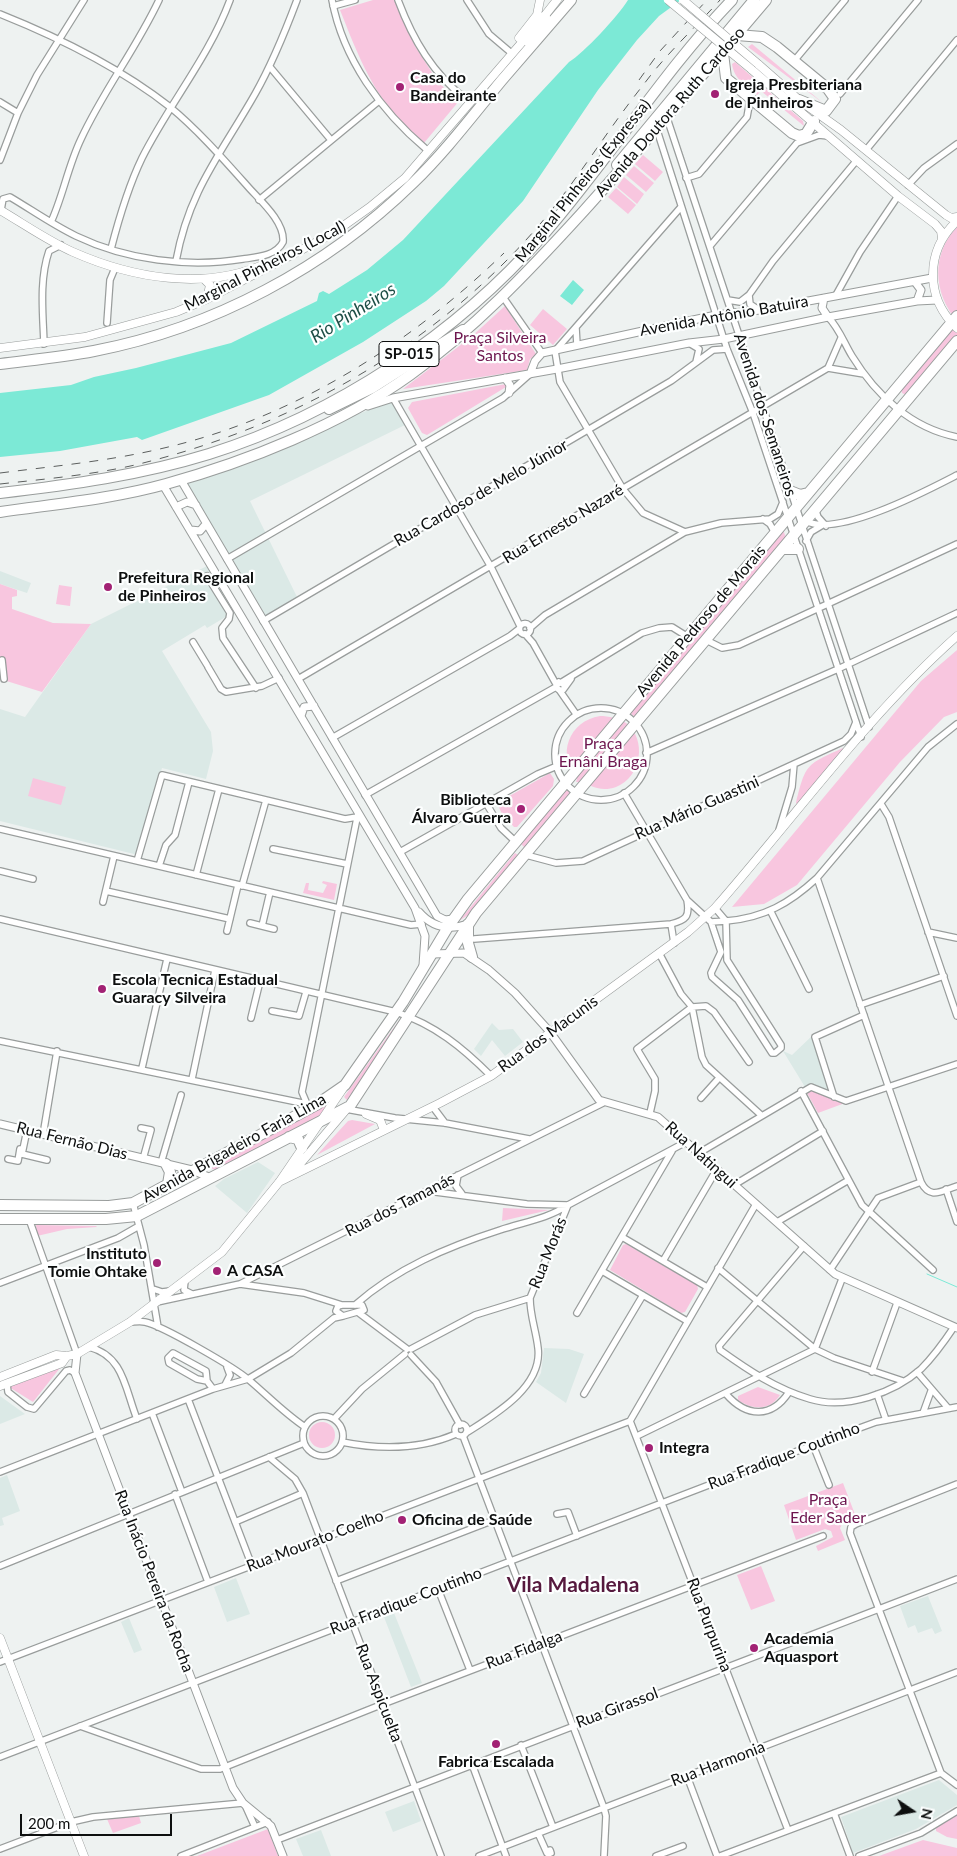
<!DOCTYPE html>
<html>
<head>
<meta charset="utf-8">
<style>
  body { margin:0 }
  #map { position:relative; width:957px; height:1856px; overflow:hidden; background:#eef2f1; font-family:Lato,sans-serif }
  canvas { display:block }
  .north { position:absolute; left:887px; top:1786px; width:50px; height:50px; -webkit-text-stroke:4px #fdffff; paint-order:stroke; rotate:102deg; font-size:14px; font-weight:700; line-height:20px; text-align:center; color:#0d0f0f }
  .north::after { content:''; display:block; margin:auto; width:18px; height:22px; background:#0d0f0f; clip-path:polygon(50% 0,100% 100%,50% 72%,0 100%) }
  .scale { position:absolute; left:20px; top:1814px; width:152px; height:22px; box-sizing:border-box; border:2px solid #0d0f0f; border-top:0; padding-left:6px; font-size:15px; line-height:18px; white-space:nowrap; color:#0d0f0f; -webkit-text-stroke:4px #fdffff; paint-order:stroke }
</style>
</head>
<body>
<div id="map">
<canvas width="957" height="1856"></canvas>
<div class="north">N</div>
<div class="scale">200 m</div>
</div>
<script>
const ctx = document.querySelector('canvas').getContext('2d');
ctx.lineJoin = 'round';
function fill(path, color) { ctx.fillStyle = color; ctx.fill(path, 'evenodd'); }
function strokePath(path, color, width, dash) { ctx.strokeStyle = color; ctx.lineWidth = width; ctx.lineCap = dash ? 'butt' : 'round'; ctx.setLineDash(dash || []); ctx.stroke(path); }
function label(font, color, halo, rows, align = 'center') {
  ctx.font = font + ' Lato,sans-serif'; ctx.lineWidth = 4.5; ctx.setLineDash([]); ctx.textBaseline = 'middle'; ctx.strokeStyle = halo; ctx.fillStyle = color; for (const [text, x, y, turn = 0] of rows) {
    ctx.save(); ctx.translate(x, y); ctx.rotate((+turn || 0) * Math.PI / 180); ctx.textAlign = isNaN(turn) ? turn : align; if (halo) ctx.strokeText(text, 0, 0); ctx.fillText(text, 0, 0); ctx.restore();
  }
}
fill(new Path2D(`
  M393 401 407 424 250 501 298 599 267 618 186 483 261 458 342 420Z
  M207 566 234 612 207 628 205 625 162 651 211 732 213 751 206 779 162 768 138 855 0 821V709L25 717 91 624Z
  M0 571 31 583 27 593 0 584Z
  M492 1023 499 1030 513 1029 523 1042 505 1056 492 1040 481 1056 474 1049Z
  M814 1034 832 1089V1093L817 1087H805L783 1051 792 1055Z
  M258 1162 275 1173 247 1213 215 1186 224 1179Z
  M544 1348 569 1349 584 1354 566 1403 536 1382 541 1373Z
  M0 1396 25 1414 0 1424Z
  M7 1475 20 1511 2 1518 4 1525 0 1526V1478Z
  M236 1578 250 1614 227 1622 214 1587Z
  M928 1596 942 1631 935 1634 932 1628 918 1633 915 1625 908 1628 900 1606Z
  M394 1613 422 1683 411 1687 384 1617Z
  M129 1618 142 1650 134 1653 121 1622Z
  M939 1780 957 1795V1805L916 1829 853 1853 841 1817Z
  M414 1801 421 1821 393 1832 385 1812Z
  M321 1830 331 1856H303L296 1839Z`), '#dbe9e6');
fill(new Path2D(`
  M373 0H394L415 46 438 82 459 101 424 143C413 132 400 122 391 110 367 80 354 45 340 10Z
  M752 44 823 103 748 47Z
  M735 62 803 121 804 126 761 91 757 95C746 86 734 79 732 64Z
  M643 155 663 172 655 181 635 164Z
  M634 166 654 183 646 192 626 175Z
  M624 177 644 194 637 204 617 187Z
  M616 188 636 205 628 214 608 197Z
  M957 227V321C933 293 931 254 957 227Z
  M505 306 536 354 530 359 527 370 403 389 471 337Z
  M543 309 567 329 553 345 530 325Z
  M949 328 957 333V336L906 395 902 393 901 387Z
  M506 384V387L427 435 422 433 408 408 412 402Z
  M783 530 787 540 637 719 628 711Z
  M0 584 17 590V596L12 597V609L53 623 91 624 42 692 0 679Z
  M59 585 72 587 70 606 56 604Z
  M957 650V712L944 717 900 762 797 885 764 904 732 907 921 681Z
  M600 716C608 716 619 718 626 723 647 739 642 777 616 787 597 794 588 781 576 782L577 779C556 755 569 721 600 716Z
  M843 748 845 750 798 805 796 803C806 763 806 765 843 748Z
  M550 773 554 779 553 786 517 827H514L502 814 497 803Z
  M33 778 66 787 61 805 28 796Z
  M564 787 573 795 527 850 519 842Z
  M515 853 518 855 468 915 459 921Z
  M323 881 337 884 334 900 303 893 306 883H309L308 890 323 893 327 885 322 883Z
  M400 1019 402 1021 347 1100 344 1097Z
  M815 1090 845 1103 818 1113 806 1091Z
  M329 1103 326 1110 314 1121 218 1170 203 1167Z
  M352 1120 375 1124 317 1155 348 1121Z
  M503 1208 549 1210 502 1221Z
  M36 1225 96 1226 97 1227 67 1229 37 1236Z
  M626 1244 697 1285 698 1289 685 1312 681 1313 610 1270 623 1245Z
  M60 1368 33 1402 9 1387Z
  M758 1387 780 1395C770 1411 752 1410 738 1400V1396Z
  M309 1435a13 13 0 1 1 26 0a13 13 0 1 1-26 0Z
  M843 1483 856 1517 844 1521 840 1528 845 1540 818 1551 816 1546 833 1537 831 1531 825 1529 796 1540 784 1505Z
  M761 1566 775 1601 751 1610 737 1575Z
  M957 1814V1839L947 1837 936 1831V1827Z
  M139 1816 141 1823 113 1833 107 1819Z
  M268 1829 278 1856H197Z
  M923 1840 957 1848V1856H879Z`), '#f8c6df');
fill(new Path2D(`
  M628 0H681L659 16 637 40 598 90 523 201 444 286 426 301 363 342 269 395 142 440 137 437 60 451 0 457V393L71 385 94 377 136 368 231 343 317 301 319 293 323 291 329 294 367 270 403 240 569 62C584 53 618 16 628 0Z
  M573 280 584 290 572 305 560 296Z`), '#7ce9d6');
strokePath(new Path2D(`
  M927 1274 957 1287`), '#7ce9d6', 1);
const minor = new Path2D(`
  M332 0C343 59 381 111 426 149
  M398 0C413 40 433 74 467 100
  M467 0 489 34 509 51
  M333 6 355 0
  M0 14C60 38 119 67 170 107 199 131 225 161 250 189 262 202 285 223 283 242 276 256 257 257 243 259 188 268 126 260 76 236 53 225 32 210 10 197L3 199 1 210
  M794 61 845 0
  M270 67 331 140
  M840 94 918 0
  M0 102 18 113
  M667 118 869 727
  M657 130 727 349 753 413 861 737
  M866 150 957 40
  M0 160 18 113 37 75 84 0
  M686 178 699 174 747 117 750 100
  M908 185 924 168 957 144
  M259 200 379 101
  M681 207 555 351 560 382 623 489 643 513 685 532
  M51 222C63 196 68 166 81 139 103 91 136 49 159 0
  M710 246 797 143 819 135 828 136
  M111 249C119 218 128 187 142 158 169 104 209 57 230 0
  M176 261C189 190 221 154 255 94 272 64 285 32 297 0
  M749 295 750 304 759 310
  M836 295 860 252 898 196
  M503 297 542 353
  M728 300 740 302 749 295 773 261 857 160
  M828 317C839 328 844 343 852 356 876 395 911 428 957 437
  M107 323 110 280 115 268
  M576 328 577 345
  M689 343 699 349 696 362
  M44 344C43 314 39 280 49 251L61 245
  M828 368 864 374
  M393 398 491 567 520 626
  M815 509 818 517 826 526
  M763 519 770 524 775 533
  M806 521C837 538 926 491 957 475
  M806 541 811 532 821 526
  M227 559 503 398 530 374
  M207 576 230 613 229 619 222 628 223 638 256 688
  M263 621 671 381 713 350 727 349
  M519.5 629a5.5 5.5 0 1 1 11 0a5.5 5.5 0 1 1-11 0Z
  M530 628 545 615 685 532 721 523 770 519 778 514 783 502
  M525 634 533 643 556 684
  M706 640 722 648 739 645 957 544
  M193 642 207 665
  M2 660 4 679
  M208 667 221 689 226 692 262 686 279 678
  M298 679 828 368 841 338
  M562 682 642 633 659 628 672 627 688 637
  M564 685 559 682 556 687 559 690H563L571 679
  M560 691 576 714
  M555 754a46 46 0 1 1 92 0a46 46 0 1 1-92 0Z
  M332 738 510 636 519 629
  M646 753 838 669 957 613
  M624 793 687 900 711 922 726 921 715 908
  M365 795 556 687
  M486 803 501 828 516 842
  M881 804 889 817 957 1016
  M0 829 411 925 422 924
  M779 830 792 787 794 764
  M273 849 347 864
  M400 852 538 774 557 766
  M526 855 556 863 583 861 844 741 851 734 856 722
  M137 861 162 775 345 819 357 817
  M159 866 166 845 175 835 189 782
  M0 871 33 879
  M196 875 219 789
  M817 878 921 1182C930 1200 941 1191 957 1186
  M242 886 266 800
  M106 891 230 919
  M103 902 114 856
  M771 912 809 989
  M0 919 396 1012C435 1025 462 1047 491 1076
  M711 922 721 952 711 973 712 977 738 1000 772 1053H775L781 1048V1045L727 960 726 921C764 918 790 903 817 878L928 747 957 724
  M250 923 274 929
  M671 924 674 943
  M262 926 270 892
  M227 931 238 885
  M928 932 957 938
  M474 939 671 924C686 920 690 917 687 900
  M659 953 681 994 692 1007 702 1057 706 1065 761 1115
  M860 1005 944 976
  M272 1011 299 1016 306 992
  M251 1018 260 981
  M0 1041 307 1104
  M142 1068 167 959
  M192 1079 215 970
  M801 1091 862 1205 933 1270
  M834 1097 815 1037 864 1015
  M701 1098 719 1078
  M307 1104 302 1092 358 813
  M433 1107 445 1123
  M346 1109 395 1118 445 1123 529 1139
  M650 1113 655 1091V1079L637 1049 692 1007 706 1006 714 1012 749 1062
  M141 1128 151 1130 143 1159
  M27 1130 22 1154 47 1160
  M43 1135 57 1051
  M699 1153 811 1087 846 1101 957 1064
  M8 1159 18 1161 20 1149
  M161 1163 181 1095
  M458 1175 456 1186 462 1194
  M734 1185 823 1131
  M946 1189 957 1222
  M428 1191 527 1204 567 1205
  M133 1203 144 1245 158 1327
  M29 1219 77 1354
  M777 1222 847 1181
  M622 1237 707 1287
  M804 1246 719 1346 720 1350C748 1370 776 1389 810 1399 846 1410 894 1393 921 1369 934 1356 944 1342 954 1327
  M663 1261 717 1169
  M718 1268 815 1349 834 1358 903 1381
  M830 1270 878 1198 921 1182
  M602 1271 687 1321
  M185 1281 184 1290 192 1294
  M0 1283 118 1238 139 1226
  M240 1284 304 1293 342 1305
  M153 1289 162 1292 170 1291
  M157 1302 240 1284 603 1103
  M342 1305H362L364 1310 343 1316 336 1311 338 1306Z
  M355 1305C397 1268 447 1247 500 1230 524 1222 547 1219 568 1205
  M359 1313 407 1349
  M577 1313 672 1151
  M130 1322C134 1322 140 1321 145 1322 163 1326 234 1367 249 1380 268 1396 284 1413 305 1427
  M89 1347C124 1356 125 1389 137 1419
  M411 1349 475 1315 530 1298
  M411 1355 436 1382 460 1425
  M872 1372 897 1303
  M917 1372 948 1408
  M207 1381 197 1379 169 1363 168 1358 173 1353 206 1371 207 1381 213 1389
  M7 1384 8 1392 27 1407 34 1409 66 1371 70 1370 75 1373
  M225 1385 230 1375 227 1367
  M584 1394 643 1295
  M726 1394C747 1418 772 1418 789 1392
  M877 1394 886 1420
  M188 1399 252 1566
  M152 1413 182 1492
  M923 1413 931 1391
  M303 1436a20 20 0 1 1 40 0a20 20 0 1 1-40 0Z
  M334 1419 362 1389 405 1354
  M630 1421 788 1830
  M630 1421 756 1204
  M455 1430a6 6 0 1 1 12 0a6 6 0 1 1-12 0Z
  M466 1433C494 1415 543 1387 538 1348 536 1330 530 1316 530 1298L568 1205 686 1142
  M463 1436 604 1808 606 1816 604 1856
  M637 1436 815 1349 842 1279
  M342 1442C381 1450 419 1450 456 1434
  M813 1445 829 1485
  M269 1457 295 1479 303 1493 441 1856
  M0 1472 213 1389 248 1379 291 1353 334 1318 343 1316
  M957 1484 856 1524 851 1527 850 1533 941 1773 957 1785
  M175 1494 208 1582
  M557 1514 568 1512 577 1536
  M235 1522 303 1493
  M0 1566 304 1443
  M336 1581 494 1520
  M438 1589 470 1670
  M0 1662 630 1421
  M80 1726 201 1769H220L383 1704 823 1536
  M521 1745 553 1827
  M0 1757 813 1445 876 1422 957 1407
  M472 1764 506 1856
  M687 1776 717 1856
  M246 1807 255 1827
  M834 1813 850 1856
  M538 1833 547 1853
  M277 1840 957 1579
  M0 1849 71 1822 93 1817 243 1803
  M550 1850 551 1853 548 1854 547 1851Z
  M181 1856 268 1822
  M479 1856 957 1672
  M656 1856 683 1846
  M720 1856 941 1773
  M859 1856 921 1833 957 1811`);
const tertiary = new Path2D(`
  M915 282 921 290 917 301
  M824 298 822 308 828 317
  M530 374 535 361 542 353 716 315 760 310 932 278
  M505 378 510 385 509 393
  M368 406 393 398 557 369 689 343 724 339 828 317 917 301 937 300
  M181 480 437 916 445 920 453 919
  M163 485 415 908 425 936 423 965
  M176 507 187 502 196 505
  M191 530 200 531 206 524
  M301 716 304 707 314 706
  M419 912C432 927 448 931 468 924
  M433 954 464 953 489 970 515 993 550 1032 599 1100 658 1117 835 1274 957 1328
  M0 1124 192 1170 211 1178
  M77 1354 75 1373 233 1788 243 1803 271 1826 283 1856`);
const secondary = new Path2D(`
  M542 19 557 0
  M519 38 537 15 540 0
  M758 64 799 100 841 130 946 215 951 218 957 217
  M751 69 898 196 935 224 941 231 942 238
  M0 210C24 224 48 241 73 252 132 278 204 291 265 264
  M957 221C925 251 925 298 957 328
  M205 280 210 285 207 299
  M0 348 85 337 176 312 207 299 332 234 370 207 405 178 530 33
  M366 1114 380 1120 384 1130
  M287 1175 300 1164 345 1111
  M279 1182 440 1103 491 1076 688 932 715 908C794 818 867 716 957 636
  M0 1377 56 1355 67 1356 77 1354 130 1322 222 1252 280 1181 344 1087
  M0 1386 62 1363 67 1356
  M0 1638 84 1856`);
const trunk = new Path2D(`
  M737 35 762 37 777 47 828 89 835 99 826 111 799 100
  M723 53 726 78 792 133 799 136 806 134 814 121
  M617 165 754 0
  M790 491 800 495 808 493
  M0 512C55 504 112 499 166 484 246 462 342 424 410 375 474 329 528 272 581 214 644 144 705 72 766 0
  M782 549H798
  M468 924V943L472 957
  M289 1137 298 1139 302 1148
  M166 1164 170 1172 168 1184
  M0 1205 109 1206 133 1203 316 1105 345 1085 403 1002 448 927 468 899 957 316
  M0 1219H106L137 1216 350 1106 476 913 957 341`);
const motorway = new Path2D(`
  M528 41 545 17
  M0 364C31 360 63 357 94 351 213 328 326 268 413 183 446 151 473 115 502 80 525 53 548 27 571 0
  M329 409 372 388 463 330
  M0 493C70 485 141 475 209 454 336 414 457 334 544 234 610 158 663 72 732 0`);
strokePath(minor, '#999d9c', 8);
strokePath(tertiary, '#999d9c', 9);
strokePath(secondary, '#999d9c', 9);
strokePath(trunk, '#999d9c', 12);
strokePath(motorway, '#999d9c', 12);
strokePath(minor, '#fff', 5.5);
strokePath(tertiary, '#fff', 7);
strokePath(secondary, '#fff', 8);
strokePath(trunk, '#fff', 10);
strokePath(motorway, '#fff', 10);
strokePath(new Path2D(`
  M639 80 660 51 707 0
  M0 473C55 466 110 461 164 448 294 418 410 344 504 253
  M0 484C45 479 91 475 135 465 292 427 435 347 541 223 578 179 608 129 644 84 666 54 695 28 720 0`), '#5b5e5d', 1, [9, 9]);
const secondaryBridge = new Path2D(`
  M668 0 751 69
  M683 0 758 64`);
strokePath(secondaryBridge, '#999d9c', 9, []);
strokePath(secondaryBridge, '#fff', 8);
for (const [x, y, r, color] of [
  [400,87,5,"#a22274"],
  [715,94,5,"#a22274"],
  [108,587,5,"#a22274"],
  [521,809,5,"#a22274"],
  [102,989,5,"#a22274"],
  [157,1263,5,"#a22274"],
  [217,1271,5,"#a22274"],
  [649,1448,5,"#a22274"],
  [402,1520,5,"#a22274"],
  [754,1648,5,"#a22274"],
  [496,1744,5,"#a22274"]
]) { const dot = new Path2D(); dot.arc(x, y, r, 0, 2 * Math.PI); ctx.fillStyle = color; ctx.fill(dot); strokePath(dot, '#fdffff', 2); }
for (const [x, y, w] of [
  [409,354,60]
]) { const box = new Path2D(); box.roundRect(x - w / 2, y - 12.5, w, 25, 4); ctx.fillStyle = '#fdffff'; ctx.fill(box); strokePath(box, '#0d0f0f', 1); }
label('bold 15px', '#0d0f0f', null, [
  ["SP-015",409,354]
]);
label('bold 16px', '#0d0f0f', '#fdffff', [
  ["Casa do",410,78],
  ["Bandeirante",410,96],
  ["Igreja Presbiteriana",725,85],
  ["de Pinheiros",725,103],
  ["Prefeitura Regional",118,578],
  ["de Pinheiros",118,596],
  ["Biblioteca",511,800,"right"],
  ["Álvaro Guerra",511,818,"right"],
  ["Escola Tecnica Estadual",112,980],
  ["Guaracy Silveira",112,998],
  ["Instituto",147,1254,"right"],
  ["Tomie Ohtake",147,1272,"right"],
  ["A CASA",227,1271],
  ["Integra",659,1448],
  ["Oficina de Saúde",412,1520],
  ["Academia",764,1639],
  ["Aquasport",764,1657],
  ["Fabrica Escalada",496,1762,"center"]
], 'left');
label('16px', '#0d0f0f', '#fdffff', [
  ["Avenida Doutora Ruth Cardoso",670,112,-49],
  ["Marginal Pinheiros (Expressa)",583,181,-51],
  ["Marginal Pinheiros (Local)",265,266,-27],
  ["Avenida Antônio Batuira",724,316,-10],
  ["Avenida dos Semaneiros",765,415,72],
  ["Rua Cardoso de Melo Júnior",481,493,-30],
  ["Rua Ernesto Nazaré",563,524,-31],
  ["Avenida Pedroso de Morais",701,621,-50],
  ["Rua Mário Guastini",697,808,-24],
  ["Rua dos Macunis",548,1034,-36],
  ["Rua Fernão Dias",72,1141,14],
  ["Avenida Brigadeiro Faria Lima",234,1148,-29],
  ["Rua Natingui",701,1155,42],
  ["Rua dos Tamanás",400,1205,-27],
  ["Rua Morás",548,1253,-68],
  ["Rua Fradique Coutinho",784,1456,-21],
  ["Rua Mourato Coelho",315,1541,-21],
  ["Rua Inácio Pereira da Rocha",154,1581,69],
  ["Rua Fradique Coutinho",406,1601,-21],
  ["Rua Purpurina",709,1625,69],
  ["Rua Fidalga",524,1650,-21],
  ["Rua Aspicuelta",379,1693,69],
  ["Rua Girassol",617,1708,-21],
  ["Rua Harmonia",718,1764,-21]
]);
label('16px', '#6d154e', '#fdffff', [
  ["Praça Silveira",500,338],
  ["Santos",500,356],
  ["Praça",603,744],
  ["Ernâni Braga",603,762],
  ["Praça",828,1500],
  ["Eder Sader",828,1518]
]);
label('italic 18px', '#1e4f47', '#fdffff', [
  ["Rio Pinheiros",353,313,-32]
]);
label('bold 21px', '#56193e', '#fdffff', [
  ["Vila Madalena",573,1585]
]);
</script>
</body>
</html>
